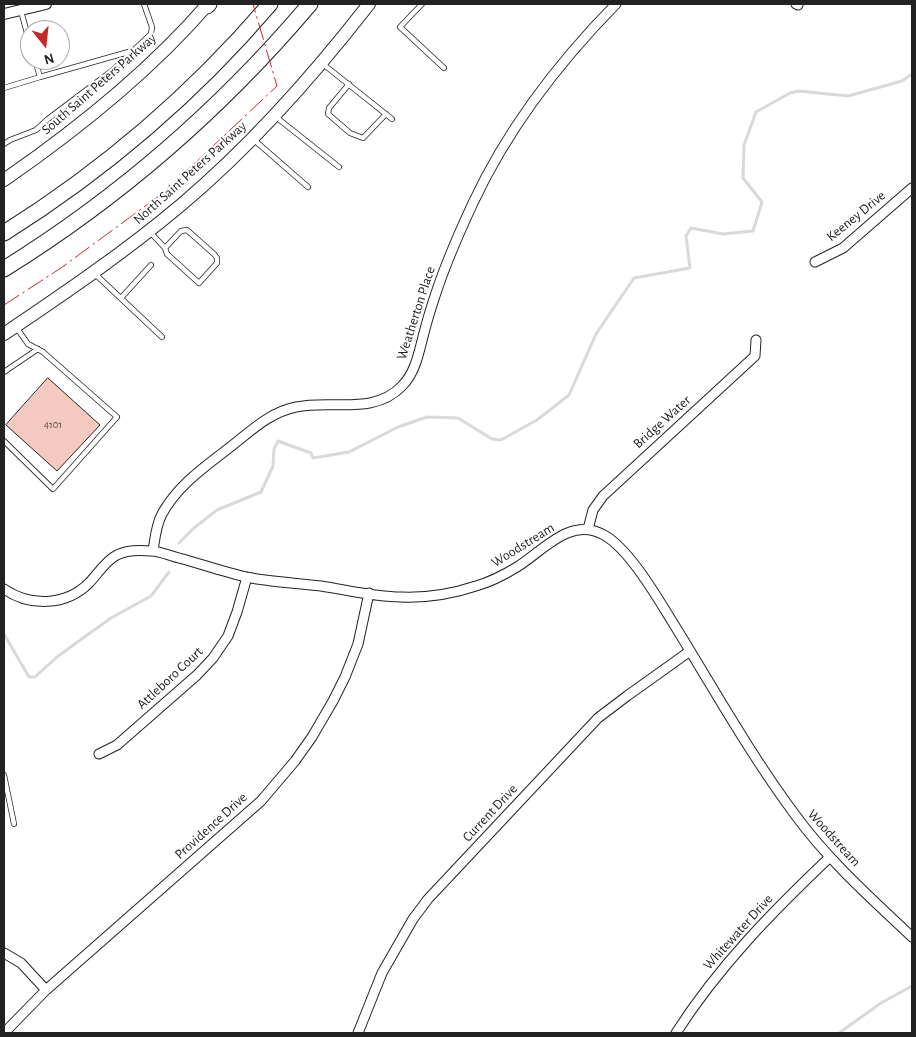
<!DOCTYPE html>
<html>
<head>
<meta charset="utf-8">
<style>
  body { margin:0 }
  #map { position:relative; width:916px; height:1037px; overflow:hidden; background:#fff; font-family:"Alegreya Sans",sans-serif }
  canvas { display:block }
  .frame { position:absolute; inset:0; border:5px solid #222; pointer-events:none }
  .north { position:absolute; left:20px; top:20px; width:50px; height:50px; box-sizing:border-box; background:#fff; border:1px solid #a7a7a7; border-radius:50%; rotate:164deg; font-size:14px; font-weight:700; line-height:20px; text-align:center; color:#222 }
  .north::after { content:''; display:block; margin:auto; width:18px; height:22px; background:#c62828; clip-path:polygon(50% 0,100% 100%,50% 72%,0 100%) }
</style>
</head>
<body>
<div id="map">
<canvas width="916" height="1037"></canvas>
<div class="frame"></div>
<div class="north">N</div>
</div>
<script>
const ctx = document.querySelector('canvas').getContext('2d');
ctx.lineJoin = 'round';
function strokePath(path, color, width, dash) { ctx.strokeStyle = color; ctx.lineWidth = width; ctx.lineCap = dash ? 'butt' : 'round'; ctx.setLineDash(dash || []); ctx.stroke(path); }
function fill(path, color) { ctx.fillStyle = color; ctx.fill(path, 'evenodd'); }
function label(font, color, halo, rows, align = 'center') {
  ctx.font = font + ' "Alegreya Sans",sans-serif'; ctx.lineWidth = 4; ctx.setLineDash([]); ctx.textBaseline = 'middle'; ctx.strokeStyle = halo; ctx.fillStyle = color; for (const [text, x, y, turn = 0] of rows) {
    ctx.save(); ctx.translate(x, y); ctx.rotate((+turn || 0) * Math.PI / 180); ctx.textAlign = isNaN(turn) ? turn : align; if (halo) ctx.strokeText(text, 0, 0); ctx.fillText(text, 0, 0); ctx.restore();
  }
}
strokePath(new Path2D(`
  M179 543 194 528 217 510 261 492 273 466 274 449 278 441 311 453 313 458 349 452 398 427 427 417 458 418 492 439 501 440 537 420 569 395 596 334 634 278 690 268 686 236 691 228 723 234 753 231 762 202 743 178 744 145 756 112 790 93 799 91 848 96 902 81 912 74
  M4 634 29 677H35L57 657 83 638 111 618 151 596 169 572
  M839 1033 881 1003 912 986`), '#d9d9d9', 3);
const building = new Path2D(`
  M48 378 100 425 57 471 6 425Z`);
fill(building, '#f3c9c0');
strokePath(building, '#222', 1);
const service = new Path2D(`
  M422 4 400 27 444 68
  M21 11 30 44
  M323 64 392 119
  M40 77 132 51
  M349 84 329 108 328 114 350 133 363 138 386 114
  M4 88 40 77 35 60
  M276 117 339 167
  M253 139 308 187
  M4 144 10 140 36 130 48 119 113 70 151 34 152 27 144 4
  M150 232 165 248 167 254 199 283 217 263V258L214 254 187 230 181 231 165 248
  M94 273 162 337
  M121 298 151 265
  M4 372 38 349
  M4 441 53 489 117 417 43 352 28 344 16 327
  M4 775 14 824`);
const minor = new Path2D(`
  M796 4 798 5
  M815 262 843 248 912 188
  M588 529 593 510 603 496 755 356 756 340
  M153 551C155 538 156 525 162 514 179 483 208 465 234 444 253 429 271 412 296 407 332 399 373 416 402 386 416 372 419 351 424 333 427 321 431 308 435 296 445 265 459 233 473 203 508 128 559 62 616 4
  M4 589C30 607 66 606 89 583 97 575 106 560 117 555 126 550 141 550 151 551 160 551 170 556 179 558 201 564 224 572 246 577 271 582 296 583 321 586 347 590 375 597 401 597 426 598 452 594 476 586 490 582 504 575 517 567 543 551 570 516 604 535 631 550 661 604 678 631 716 693 752 757 796 816 829 861 872 899 912 937
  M99 754 117 745 197 675 213 658 228 636 237 612 247 577
  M4 953 21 963 46 990
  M4 1033 46 990 261 801 295 761 312 737 333 701 345 677 358 644 369 593
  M358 1033 382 973 413 919 428 899 598 718 627 696 690 651
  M676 1033C719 966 772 912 830 857`);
const tertiary = new Path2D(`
  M4 14 46 4`);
const secondary = new Path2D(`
  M4 180C75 131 151 70 208 4
  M4 334C65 293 125 252 181 205 251 146 313 76 369 4`);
const motorway = new Path2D(`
  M207 6 209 4
  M4 233C103 171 194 93 270 4
  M4 269C120 197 222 108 310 4`);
strokePath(service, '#222', 6);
strokePath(minor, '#222', 11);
strokePath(tertiary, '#222', 12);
strokePath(secondary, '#222', 14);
strokePath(motorway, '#222', 17);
strokePath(service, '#fff', 4.5);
strokePath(minor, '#fff', 9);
strokePath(tertiary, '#fff', 10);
strokePath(secondary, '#fff', 12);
strokePath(motorway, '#fff', 15);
strokePath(new Path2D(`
  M4 305 61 268 163 193 277 86 253 4`), '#c62828', 1, [18, 4, 2.5, 4]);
label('11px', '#564c4a', null, [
  ["4101",53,425]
]);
label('14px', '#222', '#fff', [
  ["South Saint Peters Parkway",99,84,-41],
  ["North Saint Peters Parkway",190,173,-42],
  ["Keeney Drive",856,216,-39],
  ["Weatherton Place",416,313,-72],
  ["Bridge Water",662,422,-42],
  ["Woodstream",523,545,-32],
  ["Attleboro Court",170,678,-43],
  ["Current Drive",490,813,-47],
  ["Providence Drive",211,826,-42],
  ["Woodstream",834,838,48],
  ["Whitewater Drive",738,932,-48]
]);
</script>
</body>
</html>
